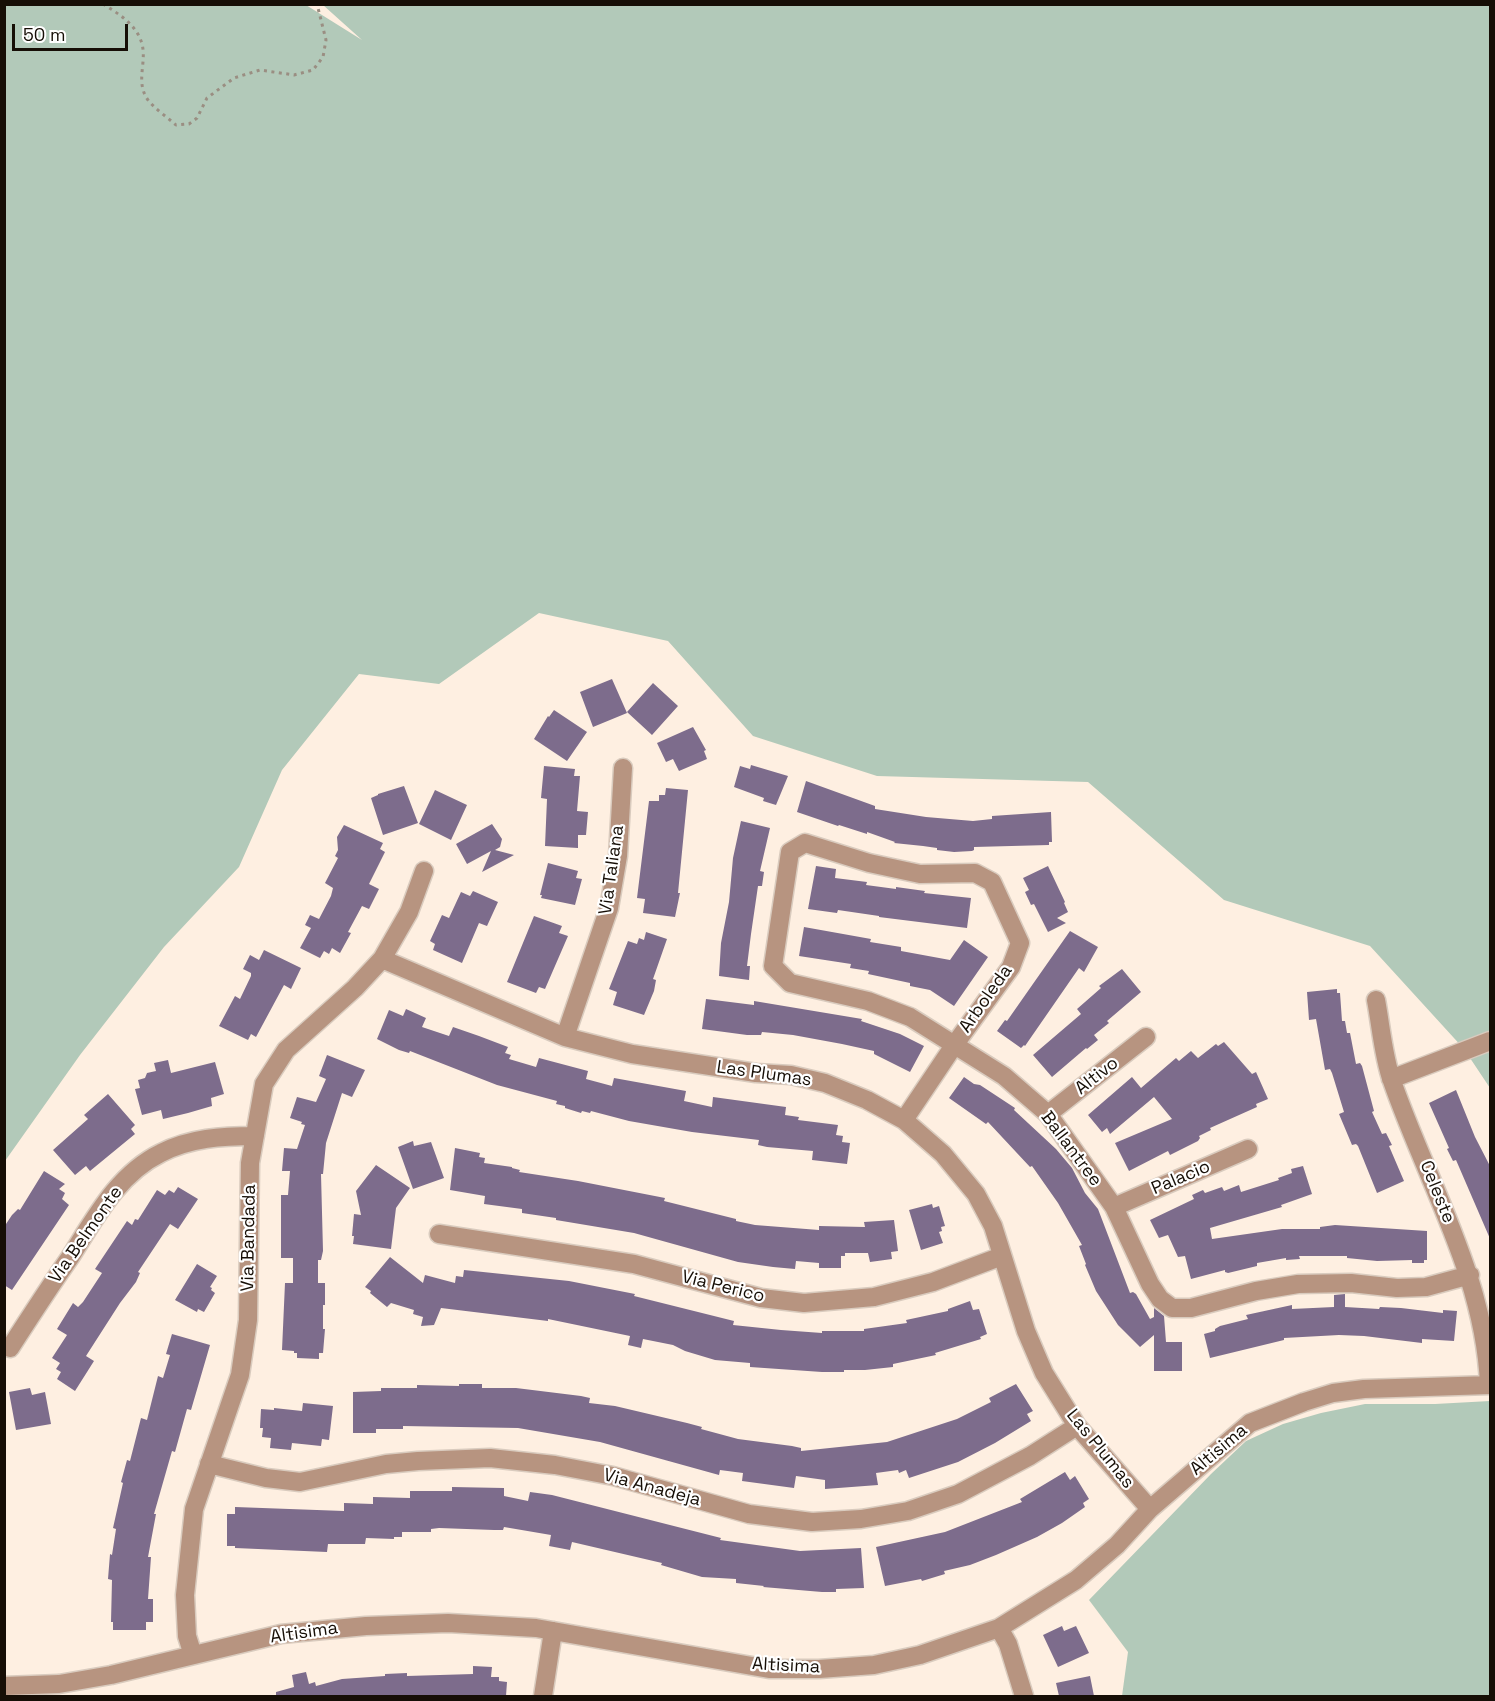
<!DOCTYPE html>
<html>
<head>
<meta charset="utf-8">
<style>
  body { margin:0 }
  #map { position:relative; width:1495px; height:1701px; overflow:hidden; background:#feefe1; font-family:"Space Grotesk",sans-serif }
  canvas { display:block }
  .frame { position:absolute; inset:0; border:6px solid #160e06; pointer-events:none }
  .scale { position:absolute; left:12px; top:24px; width:116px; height:27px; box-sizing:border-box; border:3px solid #160e06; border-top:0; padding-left:8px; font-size:18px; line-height:21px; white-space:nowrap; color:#160e06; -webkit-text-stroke:4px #fff; paint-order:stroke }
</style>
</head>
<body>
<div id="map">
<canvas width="1495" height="1701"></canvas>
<div class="frame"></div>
<div class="scale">50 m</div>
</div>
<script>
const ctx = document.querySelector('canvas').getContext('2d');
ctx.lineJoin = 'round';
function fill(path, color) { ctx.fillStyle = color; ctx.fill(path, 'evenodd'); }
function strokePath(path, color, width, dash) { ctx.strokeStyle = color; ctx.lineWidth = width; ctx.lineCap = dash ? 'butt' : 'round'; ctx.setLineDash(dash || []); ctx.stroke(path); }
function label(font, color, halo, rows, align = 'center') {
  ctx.font = font + ' "Space Grotesk",sans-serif'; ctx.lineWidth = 4.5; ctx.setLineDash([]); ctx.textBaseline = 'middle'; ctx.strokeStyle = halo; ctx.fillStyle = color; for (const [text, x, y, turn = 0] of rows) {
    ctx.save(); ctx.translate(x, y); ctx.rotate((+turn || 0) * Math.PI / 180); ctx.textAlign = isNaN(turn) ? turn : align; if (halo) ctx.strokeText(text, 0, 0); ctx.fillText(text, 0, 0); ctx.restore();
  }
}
fill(new Path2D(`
  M5 5H306L362 40 323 5H1490V1088L1464 1049 1370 946 1224 900 1088 782 877 776 753 736 668 641 539 613 439 684 359 674 282 770 239 867 164 947 80 1055 5 1161Z
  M1490 1401V1696H1122L1128 1652 1089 1600 1211 1474 1246 1441 1283 1424 1321 1413 1365 1404H1435Z`), '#b2c9b9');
fill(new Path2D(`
  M612 679 627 713 593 727 580 692Z
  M653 683 678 706 652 735 627 712Z
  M554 710 587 732 567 761 534 739 548 716 549 717Z
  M693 727 706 750 704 751 707 759 679 771 673 759 666 762 657 743Z
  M751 765 788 776 776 805 763 801 764 798 734 787 740 766 750 769Z
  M544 766 575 769 574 776H580L577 811 588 812 586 835H578V848L545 846 547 799 541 798Z
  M806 781 875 806V809L926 817 973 821 992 819V816L1051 812 1052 842H1049V845L974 847V850L972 851 954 852 937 850V848L923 846 894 843 895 842 867 832V834L839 825 838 826 797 812Z
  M404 786 418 823 383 835 371 798 378 795V794Z
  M666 788 688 790 678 893H680L675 917 643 913 645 899 637 898 649 801H659V795H665Z
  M435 790 467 805 451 840 419 824Z
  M741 821 770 828 760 871 764 872 762 886H758L751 934 747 966H750L749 980 719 976 721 943 729 902 733 858Z
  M492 824 502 839 500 847 495 850 514 855 482 872 491 851 467 864 456 844Z
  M344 825 383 843 380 849 385 852 369 884 379 889 369 909 362 906 348 932 351 933 340 953 332 948 329 954 324 951 320 958 300 948 311 928 305 925 310 915 319 919 331 896 333 888 325 883 338 858 335 856 338 850 337 837Z
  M548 863 578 871 576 878 582 879 575 905 541 898 542 895H540Z
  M816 866 836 869 835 878 867 882 866 885 896 889V887L925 891 924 893 971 898 967 928 879 917V916L838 910 837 913 808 909Z
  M1048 866 1065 902 1064 903 1068 912 1057 918 1066 923 1048 932 1034 904 1031 905 1025 892 1029 890 1023 878Z
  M473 891 498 902 487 926 479 923 462 963 433 950 435 944 430 941 442 915 449 918 461 892 470 896Z
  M534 916 562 926 559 933 568 936 545 989 539 987 536 993 507 982Z
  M804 927 871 939 870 942 901 947V951L950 960 964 940 988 957 954 1006 930 990 910 986V983L868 974 869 971 850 968 851 964 799 956Z
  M1070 931 1098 947 1084 972 1079 968 1025 1046 1024 1045 1021 1048 997 1031 1005 1020 1007 1021Z
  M646 932 667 939 653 979 656 980 654 991 644 1015 613 1005 617 992 609 989 628 941 637 944 639 938 644 940Z
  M264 950 301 968 291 989 284 985 256 1037 251 1034 248 1040 219 1026 235 996 240 999 251 976V973L243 969 250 955 259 960Z
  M1122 969 1141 992 1107 1021 1109 1023 1094 1035 1098 1040 1087 1049 1086 1048 1052 1077 1033 1055 1081 1014 1077 1009 1101 988 1099 986Z
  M1337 989V993H1340L1342 1021H1345L1347 1033H1350L1356 1064 1360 1063 1362 1066 1374 1111 1372 1112 1382 1134 1386 1133 1392 1145 1389 1146 1404 1181 1377 1193 1358 1146 1356 1144 1352 1145 1339 1114 1344 1112 1332 1073 1330 1069 1325 1070 1316 1019 1309 1020 1307 992Z
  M706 999 754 1005V1001L862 1019 861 1021 900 1034 924 1046 910 1072 874 1054V1051L842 1044 793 1035 762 1032 761 1035H747L702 1029Z
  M406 1009 426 1018 422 1027 449 1036 453 1027 479 1036 508 1047 505 1053 511 1055 509 1059 536 1067 539 1058 588 1071 586 1079 612 1086 614 1078 686 1091 684 1101 712 1107 713 1097 786 1107 785 1115 799 1117 798 1120 838 1125 836 1135 843 1136 842 1142 850 1143 847 1164 812 1160 813 1151 767 1147 758 1145 759 1140 692 1132 629 1121 591 1111 590 1113 582 1111 581 1113 565 1108V1106L556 1104 557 1101 497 1085 410 1051 409 1053 399 1050 377 1039 389 1010 403 1016Z
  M1224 1042 1252 1074 1256 1072 1268 1099 1256 1104 1257 1107 1210 1128 1211 1130 1199 1136 1200 1138 1198 1141 1170 1155 1168 1151 1129 1171 1115 1143 1172 1119 1154 1097 1110 1134 1107 1128 1102 1132 1088 1115 1132 1077 1141 1088 1176 1058 1179 1061 1191 1051 1198 1058 1216 1044 1218 1046Z
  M327 1055 365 1070 352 1097 342 1093 326 1143 323 1174H321L323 1251 321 1260H318V1283H325V1305H323V1329H325L323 1353H319V1359L297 1358V1353H294V1351L282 1350 285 1283H293V1258H281V1195H288L290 1171H282L284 1148 297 1149 305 1125 301 1124 302 1122 290 1118 297 1097 316 1102 326 1079 319 1076Z
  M168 1060 171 1073 215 1062 224 1094 211 1098 212 1106 188 1113 163 1119 161 1110 142 1115 135 1089 140 1088 138 1080 145 1078 147 1073 156 1071 154 1063Z
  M964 1077 974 1084 980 1085 1015 1108 1014 1110 1056 1149 1072 1168 1085 1193 1098 1209 1130 1293 1133 1292 1136 1294 1150 1319 1154 1317V1308L1164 1316 1166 1342H1182V1371H1154V1335L1140 1347 1118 1325 1096 1291 1085 1265 1086 1264 1079 1246 1082 1245 1058 1203 1032 1166 1030 1167 988 1122 986 1124 949 1098Z
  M1456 1090 1475 1137 1491 1168V1241L1456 1160 1453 1161 1447 1149 1449 1148 1429 1103Z
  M108 1094 135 1125 131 1129 135 1134 90 1171 86 1166 75 1175 53 1150 88 1119 84 1115Z
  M413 1141 414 1146 431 1142 444 1178 413 1189 398 1147Z
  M455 1148 480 1153 479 1157 485 1158 484 1163 512 1167V1168L520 1170 519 1172 578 1181 665 1198 664 1201 736 1219V1221L755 1225 819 1230V1226L865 1227 864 1222 894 1220 898 1251 891 1252 892 1259 870 1262 868 1253H845V1256H841V1268H819V1263L796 1261 795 1269 773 1267 738 1262 634 1233 556 1220V1218L522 1213V1209L484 1204 485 1196 450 1190Z
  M376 1165 410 1188 396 1208 391 1249 353 1244 354 1236H352L354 1214 361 1215 356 1191Z
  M1303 1166 1312 1194 1281 1205 1282 1207 1210 1228 1212 1239 1282 1229H1320V1227L1335 1225 1427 1231V1260H1424V1263H1412V1260L1377 1261 1347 1258V1256H1299L1300 1259 1286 1260V1258L1257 1263V1266L1228 1273 1225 1272V1270L1191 1279 1185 1256 1178 1257 1168 1235 1159 1238 1150 1220 1194 1199 1192 1195 1203 1190 1205 1193 1222 1187 1224 1191 1239 1185 1241 1192 1279 1180 1278 1178 1292 1173 1291 1169Z
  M44 1171 65 1184 59 1189 65 1193 62 1199 69 1205 12 1290 4 1285V1227L12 1215 18 1209 20 1210Z
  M178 1187 198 1199 178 1229 170 1224 138 1272 140 1273 136 1282 120 1303 86 1356 94 1361 75 1391 57 1379 61 1372 56 1369 60 1363 52 1358 67 1335 57 1329 73 1303 78 1307 83 1302 102 1273 95 1269 127 1221 132 1225 135 1219 138 1220 157 1190 165 1195 169 1190 174 1193Z
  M932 1204 933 1208 939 1206 945 1226 941 1227 942 1231 939 1232 943 1243 921 1250 909 1210Z
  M390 1257 423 1283 425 1275 455 1283 456 1276 463 1277 464 1270 569 1281 635 1294 634 1296 734 1321 733 1325 781 1330 822 1333V1331H864V1329L907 1323 906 1320 948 1311V1309L970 1301 973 1310 979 1309 987 1334 980 1337 981 1339 935 1353 936 1355 893 1364V1367L865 1370H844V1372H822L750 1367V1363L715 1360 685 1351 673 1345 643 1339 641 1348 628 1345 630 1336 548 1319V1321L441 1308 434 1325 421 1326 423 1317 413 1314 414 1310 391 1303 387 1307 370 1293 371 1291 365 1287Z
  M197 1264 217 1276 210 1287 212 1288 211 1290 215 1293 204 1312 198 1309 197 1312 175 1300Z
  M1345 1294V1307L1379 1309 1380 1307 1401 1308 1443 1313V1310L1457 1311 1454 1341 1422 1339V1343L1364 1336 1339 1335 1284 1338V1340L1210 1358 1204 1334 1215 1331V1329L1220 1326 1248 1319 1246 1315 1292 1305V1309L1334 1307V1295Z
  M172 1334 210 1345 191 1410 187 1409 175 1452 172 1451 154 1514H156L148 1557H151L148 1599H153V1622H146V1630H113V1622H111L112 1580 108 1579 110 1554 112 1555 116 1529 113 1528 123 1483 121 1482 127 1460 130 1461 141 1418 147 1420 158 1376 163 1378 170 1355 166 1354Z
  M459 1384H482V1388H516L581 1396 590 1398 589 1403 615 1406 687 1423 702 1427 701 1429 738 1439 792 1446 801 1448V1451L887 1442 957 1419 991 1402 989 1398 1016 1384 1033 1411 1027 1414 1031 1421 995 1443 958 1462 909 1478 906 1470 899 1473 898 1470 876 1473 878 1485 825 1489V1480L796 1476 794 1488 742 1481 743 1473 720 1470 719 1475 600 1442 518 1428 403 1426V1429H376V1433H353V1392L381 1391V1388H417V1385L459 1386Z
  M30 1388 32 1395 45 1392 51 1424 16 1430 9 1392Z
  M303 1403 333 1406 329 1440 322 1439 321 1446 292 1443 291 1450 270 1448 271 1438 262 1437 263 1428H260L261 1409 274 1410V1408L302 1411Z
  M1065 1472 1070 1480 1075 1476 1089 1499 1083 1503 1085 1507 1062 1523 1037 1537 996 1555 970 1565 944 1571 945 1574 922 1581 921 1579 885 1586 876 1547 945 1532 1022 1502 1020 1499Z
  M452 1487 504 1488V1496L528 1501 530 1492 552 1495 721 1538 720 1540 800 1551 861 1548 864 1588 836 1589V1592H822L763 1587 764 1586 736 1583V1579L702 1577 661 1565 662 1563 572 1542 570 1550 549 1546 551 1535 504 1527 503 1530H494L439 1528 431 1529V1532H402V1537H394V1539L366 1538 365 1544H328L327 1552 235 1548V1546H227V1514H235V1507L344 1511V1503L373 1504V1497L410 1498V1491H452Z
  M1062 1626 1064 1631 1076 1626 1089 1653 1058 1667 1043 1635Z
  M473 1666 492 1667 491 1677H499V1681L507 1682 506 1696H276V1692L294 1687 292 1675 306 1672 309 1684 315 1682 316 1686 342 1679 385 1676V1674L407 1673V1676L473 1674Z
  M1090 1676 1094 1696H1059L1056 1683Z`), '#7d6c8c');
const minor = new Path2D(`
  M382 959 565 1037 632 1054 756 1073 791 1075 825 1083 867 1100 904 1120 943 1154 976 1194 993 1226 1026 1331 1044 1373 1077 1426 1150 1509
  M1376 1000C1381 1026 1383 1056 1392 1081 1427 1182 1485 1277 1489 1385
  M565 1037 609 908 618 856 623 768
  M1391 1079 1490 1041
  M1048 1114 1146 1037
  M904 1120 955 1044 1011 967 1020 943 992 882 975 873 920 874 869 863 805 843 790 852 773 966 790 983 868 1001 910 1017 1004 1076 1048 1114 1114 1207 1150 1284 1160 1299 1172 1308H1191L1256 1291 1298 1284 1351 1283 1397 1288 1426 1287 1470 1275
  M1114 1207 1248 1149
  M439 1234 634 1264 761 1298 804 1303 874 1297 933 1282 1002 1256
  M10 1348C30 1317 50 1286 71 1256 95 1218 118 1174 161 1153 190 1138 222 1136 255 1136
  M209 1464 266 1478 300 1482 386 1464 418 1461 490 1458 555 1465 613 1476 749 1514 812 1522 861 1519 908 1511 958 1494 1030 1456 1077 1426
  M999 1628 1008 1644 1024 1696
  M193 1655 187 1636 185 1595 194 1509 240 1375 248 1320 250 1163 264 1084 286 1050 355 988 382 959 409 912 424 871
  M4 1686 59 1684 111 1675 281 1634 366 1626 448 1623 536 1628 769 1669H819L874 1665 920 1655 999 1628 1076 1580 1117 1545 1150 1509 1250 1423 1304 1402 1333 1393 1364 1389 1490 1385
  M543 1696 553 1631`);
strokePath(minor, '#d9cbbe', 21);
strokePath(new Path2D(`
  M103 4C119 14 137 25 142 44 147 63 135 82 148 100 155 109 167 117 176 125L189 124 197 118 207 98 234 78 260 70 294 75 313 70 323 57 326 40 317 4`), '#9a8e82', 3, [3, 4.5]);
strokePath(minor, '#b79480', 18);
label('18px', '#160e06', '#fff', [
  ["Via Taliana",612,870,-82],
  ["Arboleda",986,999,-55],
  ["Las Plumas",764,1074,8],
  ["Altivo",1097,1076,-38],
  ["Ballantree",1071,1149,53],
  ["Palacio",1181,1178,-23],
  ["Celeste",1437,1192,68],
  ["Via Belmonte",86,1235,-55],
  ["Via Bandada",249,1238,-89],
  ["Via Perico",723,1287,14],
  ["Las Plumas",1100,1449,51],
  ["Altisima",1219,1450,-40],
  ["Via Anadeja",652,1488,15],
  ["Altisima",304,1633,-8],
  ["Altisima",786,1666,3]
]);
</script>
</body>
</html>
